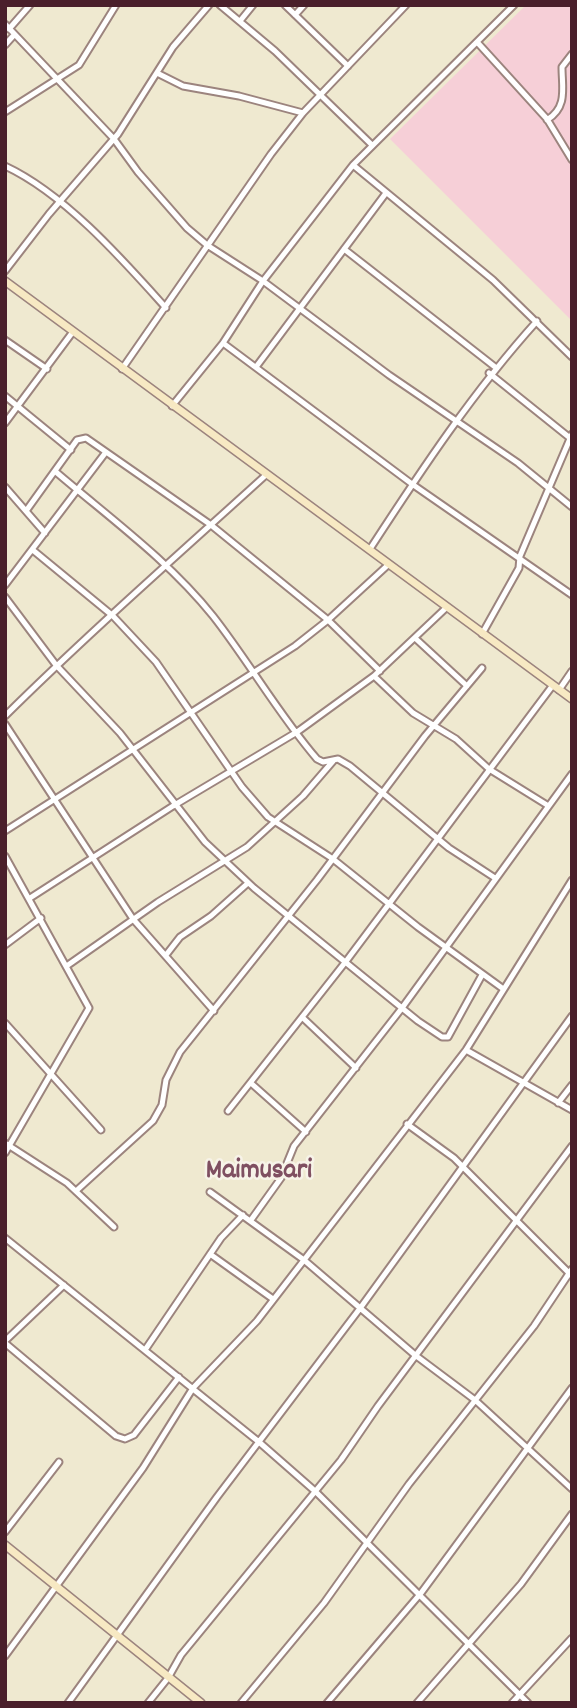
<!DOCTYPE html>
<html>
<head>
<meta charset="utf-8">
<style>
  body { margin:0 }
  #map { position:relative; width:577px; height:1708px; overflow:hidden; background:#efe9d0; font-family:Dekko,sans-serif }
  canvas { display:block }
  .frame { position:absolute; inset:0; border:7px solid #4a1f2b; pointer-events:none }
</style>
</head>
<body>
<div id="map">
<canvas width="577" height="1708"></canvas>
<div class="frame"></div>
</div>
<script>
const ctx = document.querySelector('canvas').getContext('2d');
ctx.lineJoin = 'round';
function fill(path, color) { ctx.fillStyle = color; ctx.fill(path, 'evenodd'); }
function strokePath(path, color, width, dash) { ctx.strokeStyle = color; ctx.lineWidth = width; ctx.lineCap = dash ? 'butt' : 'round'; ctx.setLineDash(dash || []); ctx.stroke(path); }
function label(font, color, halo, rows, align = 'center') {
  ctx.font = font + ' Dekko,sans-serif'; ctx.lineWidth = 5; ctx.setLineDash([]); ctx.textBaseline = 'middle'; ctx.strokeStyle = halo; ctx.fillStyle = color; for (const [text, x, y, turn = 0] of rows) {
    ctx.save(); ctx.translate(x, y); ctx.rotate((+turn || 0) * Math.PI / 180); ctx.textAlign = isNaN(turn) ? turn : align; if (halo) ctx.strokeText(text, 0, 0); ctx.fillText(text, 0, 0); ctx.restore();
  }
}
fill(new Path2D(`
  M526 5H572V321L390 139Z`), '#f6cfd7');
const street = new Path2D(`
  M220 5 275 51 372 145
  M285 5 348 66
  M295 15 304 5
  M240 21 253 5
  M5 24 114 139 138 172 187 228 207 245 263 281 389 375 518 463 572 507
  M9 29 30 5
  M477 42 547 119 572 160
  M5 45 14 35
  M157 73 183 86 239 96 303 113
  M5 112 79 65 116 5
  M547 120C568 107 562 88 562 67L572 54
  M353 165 493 280 572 357
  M5 166C65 194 122 259 166 308
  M344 249 495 367
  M5 271 49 214 118 134 173 47 209 5
  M5 340 47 369
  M223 343 412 484 572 595
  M256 367 386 193
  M122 369 271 154 303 113 406 5
  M489 373 570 438
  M5 396 71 450
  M172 406 223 343 263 281 353 165 514 5
  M5 423 72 333
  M56 472C111 519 168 560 213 616 249 662 279 715 317 759L323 762 338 759 350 766 449 848 495 878
  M5 487 45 533
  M26 511 77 440 86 438 211 525 328 620 380 671
  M370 549C422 469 473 392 537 321
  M34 551 113 616 156 662 242 787 268 817 333 859 418 927 502 988
  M5 585 106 452
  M5 597 56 665 120 733 205 842 254 888 418 1021 442 1037H448L482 975
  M482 634 519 568 520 556 572 434
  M415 638 467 686
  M374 676 413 713 456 739 489 769 547 805
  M559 690 572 671
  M5 716C90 632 179 554 267 474
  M5 724 133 919 214 1011
  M5 831 295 646 328 620 389 564
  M5 856 89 1008 5 1153
  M30 898 173 806 297 732 374 676 447 607
  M5 945 41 918
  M166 955 180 937 211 916 248 883
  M68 965 158 902 247 847 303 796 334 760
  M302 1017 356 1068
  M5 1023 101 1130
  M466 1050 572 1110
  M252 1084 306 1132
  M558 1103 572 1085
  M228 1111 347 960 553 685
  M407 1124 454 1158 572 1276
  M5 1143 67 1183 114 1227
  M76 1191 153 1121 162 1105 166 1080 180 1052 317 880 425 736 482 668
  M210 1192 304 1260 415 1355 475 1400 572 1489
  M251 1220 281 1178 294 1146 402 1008 572 774
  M5 1238 259 1442 316 1492 528 1703
  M210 1254 273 1299
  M5 1341 64 1285
  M5 1343 116 1436 125 1439 134 1435 179 1377
  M145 1350 221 1238 243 1215
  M5 1532 59 1462
  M5 1656 143 1468 193 1388 257 1321 466 1050 572 880
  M68 1703 217 1497 361 1307 572 1016
  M148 1703 168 1678 181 1655 341 1460 378 1406 572 1146
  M241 1703 324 1603 409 1484 534 1326 572 1269
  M327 1703 421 1593 572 1388
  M417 1703 521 1584 572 1514
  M512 1703 572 1638`);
const secondary = new Path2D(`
  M5 281 572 699
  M5 1545 201 1703`);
strokePath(street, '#9c847e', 9);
strokePath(secondary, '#9c847e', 10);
strokePath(street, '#fff', 5);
strokePath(secondary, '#f7e9c3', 7);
label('bold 28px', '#7f4f61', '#f7f3e8', [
  ["Maimusari",259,1173]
]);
</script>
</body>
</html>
